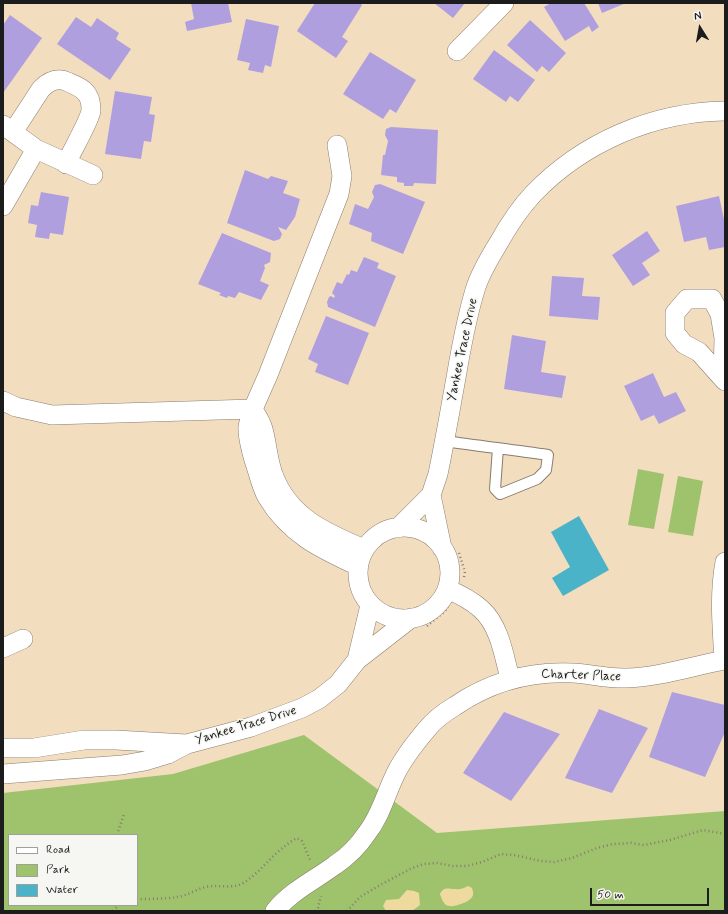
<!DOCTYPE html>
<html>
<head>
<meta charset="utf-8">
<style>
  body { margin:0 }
  #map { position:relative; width:728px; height:914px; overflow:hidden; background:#f3ddbf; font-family:Mynerve,sans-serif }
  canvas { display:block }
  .frame { position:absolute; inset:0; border:4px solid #1c1c1c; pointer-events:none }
  .legend { position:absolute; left:8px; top:834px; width:130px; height:72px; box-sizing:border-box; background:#f6f6f2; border:1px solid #9f9f9c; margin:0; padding:5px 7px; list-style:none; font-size:12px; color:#1c1c1c }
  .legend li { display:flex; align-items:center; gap:8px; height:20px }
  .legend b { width:20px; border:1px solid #9f9f9c }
  .north { position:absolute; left:680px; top:8px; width:40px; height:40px; -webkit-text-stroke:3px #f6f6f2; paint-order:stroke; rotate:349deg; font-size:11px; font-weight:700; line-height:16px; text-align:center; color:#1c1c1c }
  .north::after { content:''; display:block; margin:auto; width:14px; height:18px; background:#1c1c1c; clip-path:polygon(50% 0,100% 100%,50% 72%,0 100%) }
  .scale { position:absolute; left:590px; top:888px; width:119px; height:18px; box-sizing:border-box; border:2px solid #1c1c1c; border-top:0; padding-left:5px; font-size:12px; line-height:14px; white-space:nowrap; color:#1c1c1c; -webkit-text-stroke:3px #f6f6f2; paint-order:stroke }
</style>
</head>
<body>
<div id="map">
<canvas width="728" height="914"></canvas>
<div class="frame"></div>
<ul class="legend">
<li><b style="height:5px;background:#fff"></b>Road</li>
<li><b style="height:11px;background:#9fc26c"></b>Park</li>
<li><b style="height:11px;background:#4ab3c8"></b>Water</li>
</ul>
<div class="north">N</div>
<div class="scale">50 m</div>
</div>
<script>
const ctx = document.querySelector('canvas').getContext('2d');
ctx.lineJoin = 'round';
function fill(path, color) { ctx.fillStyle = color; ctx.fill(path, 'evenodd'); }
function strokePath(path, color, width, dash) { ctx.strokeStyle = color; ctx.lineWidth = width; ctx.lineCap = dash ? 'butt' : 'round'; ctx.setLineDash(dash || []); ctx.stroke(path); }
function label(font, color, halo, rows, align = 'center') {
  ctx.font = font + ' Mynerve,sans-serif'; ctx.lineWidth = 3; ctx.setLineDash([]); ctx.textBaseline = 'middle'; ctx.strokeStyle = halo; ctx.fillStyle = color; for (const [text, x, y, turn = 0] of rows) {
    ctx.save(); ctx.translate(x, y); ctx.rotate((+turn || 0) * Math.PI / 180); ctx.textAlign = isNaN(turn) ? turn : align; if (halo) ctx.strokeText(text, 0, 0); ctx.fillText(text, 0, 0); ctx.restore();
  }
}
fill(new Path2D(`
  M638 469 664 474 654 529 628 525Z
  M678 476 703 481 693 536 668 532Z
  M304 735 437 833 725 811V911H3V793L173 774ZM9 835H137V905H9Z`), '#9fc26c');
fill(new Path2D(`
  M468 886 472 888C473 891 474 895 472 897 470 902 451 909 446 905 443 903 441 897 440 894 444 886 448 889 455 889 460 890 464 888 468 886Z
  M407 890 414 891 419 893 420 905 412 911H386L383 906 386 900 399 899Z`), '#eeda9e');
fill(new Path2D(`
  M579 516 609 570 563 596 552 578 570 567 551 532Z`), '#4ab3c8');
fill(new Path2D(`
  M191 3H228L232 22 187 31 185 22 194 19Z
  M315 3H360L362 5 342 37 348 41 336 58 297 31Z
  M434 3H465L453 18Z
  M551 3H584L599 27 592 32 589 26 565 41 544 7Z
  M598 3H626L602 13Z
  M10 15 42 38 3 93V25Z
  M76 17 91 27 97 18 119 33 116 39 131 49 110 80 57 44Z
  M246 19 279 26 271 67 265 65 263 73 248 70 250 63 237 60Z
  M530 20 566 53 549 72 542 66 537 72 507 45Z
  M494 50 535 80 518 102 510 96 506 102 473 79Z
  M370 52 416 80 396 113 390 109 383 119 343 94Z
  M115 91 152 97 149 114 155 115 151 142 144 141 141 159 105 154Z
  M391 127 438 130 436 184 414 183 413 186H404V183L397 182V177L381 175 383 155H385L388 141 385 135 386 129Z
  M245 170 268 179 271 176 288 181 283 193 300 199 295 217 286 230 278 227 282 234 280 239 274 241 227 223Z
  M380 184 425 202 403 254 371 241 372 233 349 224 355 204 368 209 374 197 372 192 375 185Z
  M41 192 69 197 63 235 50 233 49 239 35 237 37 225 28 223 31 205 38 206Z
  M719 196 725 224V247L709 250 706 237 684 242 676 206Z
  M647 231 660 251 642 263 650 275 633 286 612 255Z
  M222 233 271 253 270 262 264 265 265 268 260 281 269 285 261 300 239 292 235 298 228 296 227 298 219 295 221 293 198 284Z
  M364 257 379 263 377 268 396 276 375 327 328 307 327 302 329 297 331 296 334 298 335 296 332 293 337 282 342 284 347 274 349 275 351 270 357 272Z
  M552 276 584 278 582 296 600 297 598 320 549 316Z
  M326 316 369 333 348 385 315 372 318 364 308 359Z
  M512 335 546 341 541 372 566 376 562 398 504 389Z
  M653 373 664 397 676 392 686 411 659 424 654 415 641 421 624 386Z
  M672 692 725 705V732L705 777 649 757Z
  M599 709 648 728 612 793 565 778Z
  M504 712 560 734 511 801 463 773Z`), '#af9fde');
const lane = new Path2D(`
  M445 441C479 446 514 450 548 455L546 470 537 479 500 494 495 489 498 448`);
const street = new Path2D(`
  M457 51 504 3
  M3 125 36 149 93 175
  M13 132 41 89C49 81 57 77 68 82 75 85 85 89 88 96 90 99 91 106 91 111 88 124 72 150 66 164
  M3 206 36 149
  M723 377 724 338 720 314 712 299H687L675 313V333L684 344 699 352 725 381
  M3 401 16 407 52 415 253 409 268 375 339 194 342 176 337 145
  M431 495 442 548
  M358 573a46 46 0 1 1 92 0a46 46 0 1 1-92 0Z
  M398 528 431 495 438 474C445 440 451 406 457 372 462 343 467 315 476 287 481 272 490 257 498 244 508 226 519 209 533 194 583 142 653 112 725 111
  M358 566C321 549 289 534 267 497 262 488 259 476 256 466 253 458 247 435 248 427 249 421 251 415 253 409 256 415 260 420 262 426 267 440 267 458 273 474 288 517 326 533 364 549
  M447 589C459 594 471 600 481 609 500 626 504 656 510 679
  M3 648 23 639
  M357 660 370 605
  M724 660C722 627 719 594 725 562
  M3 748H34L84 740H116L186 744
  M3 774 122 765 145 761 168 754 187 744 251 727 302 708 319 699 338 684 357 660 411 618
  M275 911C291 891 315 880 335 865 347 857 359 845 367 833 381 815 386 793 396 773 404 757 416 742 427 729 435 719 445 712 455 706 490 682 530 671 573 673 591 674 609 679 627 678 660 677 692 666 725 660`);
strokePath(lane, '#887c6e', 12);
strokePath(street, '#887c6e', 20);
strokePath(new Path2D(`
  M459 553 465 572 464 577 465 578
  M427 626 445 611 448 607
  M117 835 124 814
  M137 899C148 899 167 899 177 897 187 896 196 889 206 887 220 884 233 890 245 882 264 869 276 849 297 838L302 841 311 862
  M113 911 119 905
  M315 911 318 908 321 896
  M347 911 360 897 382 884 412 868 424 864 437 863 453 866H467L482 862 501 854 514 855 541 861 554 862 572 858 597 848 613 844 631 843 644 845 670 840 703 830 725 834`), '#887c6e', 2.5, [1, 3]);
strokePath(lane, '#fff', 10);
strokePath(street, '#fff', 19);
label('13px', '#1c1c1c', '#f6f6f2', [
  ["Yankee Trace Drive",463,350,-78],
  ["Charter Place",581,676,2],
  ["Yankee Trace Drive",246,726,-17]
]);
</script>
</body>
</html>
